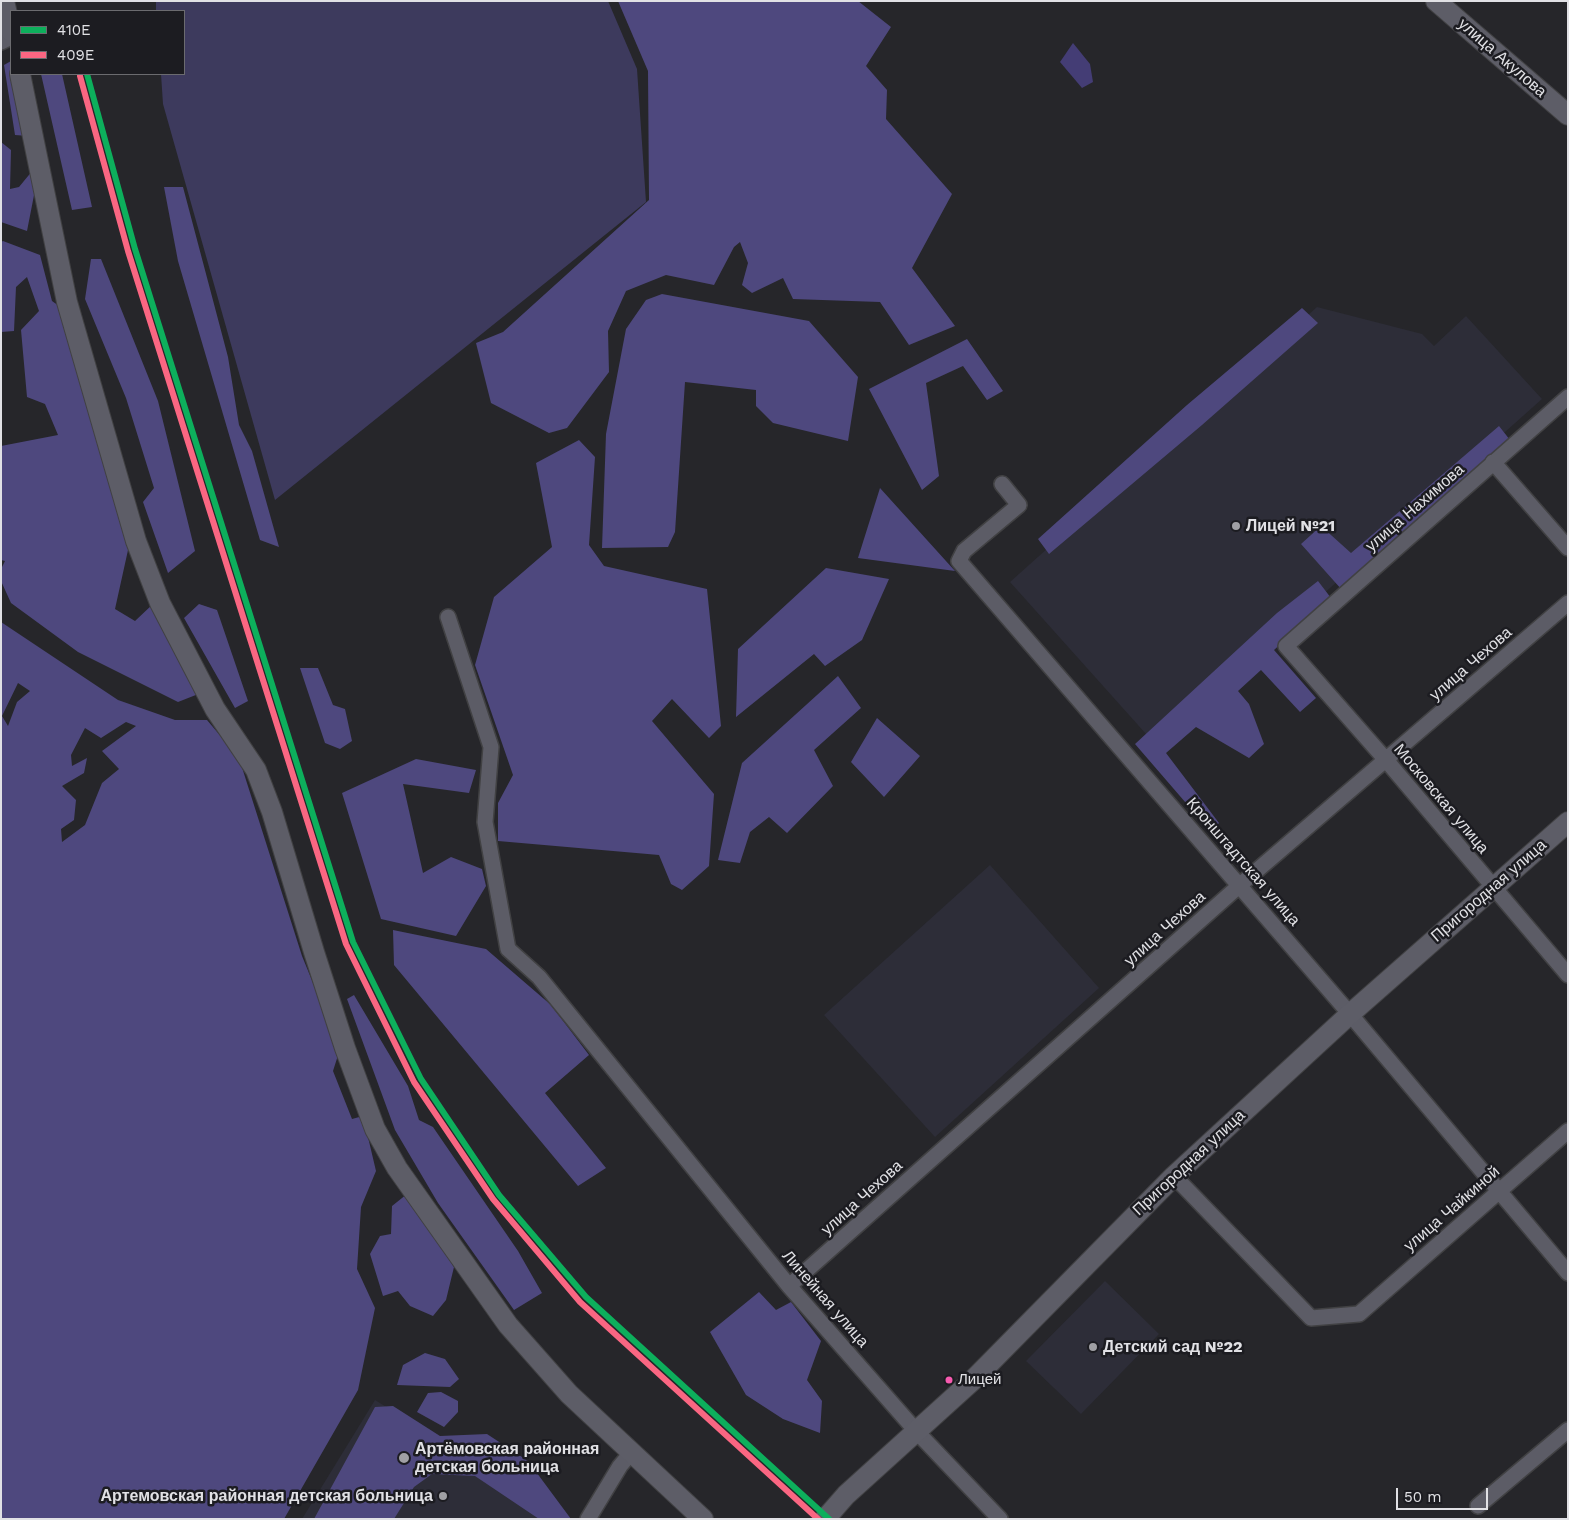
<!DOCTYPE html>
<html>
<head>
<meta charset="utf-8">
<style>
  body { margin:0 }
  #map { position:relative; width:1569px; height:1520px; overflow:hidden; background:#26262a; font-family:"Work Sans",sans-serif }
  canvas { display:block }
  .frame { position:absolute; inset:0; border:2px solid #e1e1e5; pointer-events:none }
  .legend { position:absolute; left:10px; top:10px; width:175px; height:65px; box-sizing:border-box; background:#1c1c21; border:1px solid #6b6b6f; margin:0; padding:6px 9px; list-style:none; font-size:15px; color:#e1e1e5 }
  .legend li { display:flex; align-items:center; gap:10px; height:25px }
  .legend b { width:25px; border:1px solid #6b6b6f }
  .scale { position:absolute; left:1396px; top:1488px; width:92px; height:22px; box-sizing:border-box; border:2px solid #e1e1e5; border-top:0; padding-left:6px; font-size:15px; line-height:18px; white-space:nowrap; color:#e1e1e5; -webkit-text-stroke:4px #1c1c21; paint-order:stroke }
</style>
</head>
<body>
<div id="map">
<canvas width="1569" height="1520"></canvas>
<div class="frame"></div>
<ul class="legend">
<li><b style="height:6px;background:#0daf5c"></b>410E</li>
<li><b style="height:6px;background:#fa6682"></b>409E</li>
</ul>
<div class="scale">50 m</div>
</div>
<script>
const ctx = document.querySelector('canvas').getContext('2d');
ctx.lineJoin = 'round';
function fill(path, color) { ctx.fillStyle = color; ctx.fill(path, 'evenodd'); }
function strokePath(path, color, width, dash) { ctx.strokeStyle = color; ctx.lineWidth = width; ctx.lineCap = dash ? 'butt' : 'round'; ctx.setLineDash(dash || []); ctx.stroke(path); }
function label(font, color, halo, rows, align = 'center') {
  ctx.font = font + ' "Work Sans",sans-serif'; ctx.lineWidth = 5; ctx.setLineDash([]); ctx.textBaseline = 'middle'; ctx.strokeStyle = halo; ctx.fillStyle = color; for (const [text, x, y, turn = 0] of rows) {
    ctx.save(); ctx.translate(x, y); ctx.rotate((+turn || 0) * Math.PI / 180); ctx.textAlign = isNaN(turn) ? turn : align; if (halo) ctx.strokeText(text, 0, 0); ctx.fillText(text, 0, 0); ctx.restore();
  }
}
fill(new Path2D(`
  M1317 307 1422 334 1434 346 1466 316 1542 399 1155 744 1010 582Z
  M990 865 1099 988 935 1137 824 1015Z
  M1105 1281 1159 1334 1081 1414 1026 1361Z
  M375 1400 562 1515 560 1519H302Z`), '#2d2d38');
fill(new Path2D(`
  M156 1H608L637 69 646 202 275 500 163 104 161 74H184V11H156Z`), '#3d3a5d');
fill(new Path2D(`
  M618 1H858L891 27 866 66 887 90 886 119 952 194 912 268 955 326 909 345 880 302 793 299 783 278 752 293 742 285 748 263 740 242 734 247 714 285 666 275 626 291 608 331 609 372 567 428 549 433 491 403 476 343 503 332 649 200 648 71Z
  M11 61V74L28 136 15 135 4 65Z
  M41 74H62L92 207 72 210Z
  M1 142 11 150 10 189 19 187 33 170 36 185 27 231 1 222Z
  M164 187H183L228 357 239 425 252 451 279 547 260 540 178 261Z
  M3 241 40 255 52 301 66 311 132 532 115 609 135 621 153 604 206 691 178 702 78 652 11 603 1 581V569L5 561 1 560V446L58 435 45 404 27 397 21 330 39 311 27 277 16 287 14 331 1 332V242Z
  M91 259H101L158 401 195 551 168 573 143 502 154 488 126 398 85 299Z
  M662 294 809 321 858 377 848 441 773 423 756 406V390L685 382 675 532 668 547 602 548 606 434 626 329 646 300Z
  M1302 308 1318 323 1202 425 1049 554 1038 539 1187 405Z
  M967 339 1003 391 987 400 963 366 926 383 939 476 922 490 869 389Z
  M1499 426 1510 440 1342 590 1301 544 1321 526 1351 553Z
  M579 440 595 457 589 545 604 566 707 589 721 726 709 738 672 699 652 721 714 794 709 866 682 890 671 884 659 855 498 841V803L513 775 475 665 494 597 552 547 536 463Z
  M880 488 955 571 858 558Z
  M826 568 889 579 862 640 825 666 814 654 736 717 738 649Z
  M1318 581 1331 598 1274 650 1316 698 1300 712 1261 670 1238 691 1249 704 1264 744 1249 758 1196 727 1166 753 1219 823 1211 832 1135 744 1277 613Z
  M199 604 217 610 248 701 235 708 184 618Z
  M1 622 118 700 175 720H207L239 758 302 956 340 1049 333 1071 352 1119 363 1116 376 1171 361 1207 357 1269 375 1308 358 1390 284 1519H1ZM18 683 30 691 17 702 8 726 2 716ZM126 722 136 726 102 751 119 769 102 783 85 825 62 842 61 829 74 820 76 800 62 786 84 773 87 758 72 766 71 755 85 728 101 738Z
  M300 668H318L333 705 345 709 352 741 340 749 325 743Z
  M838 676 861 708 814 750 833 786 787 833 769 817 750 832 740 863 718 860 742 763Z
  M877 718 920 756 884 797 851 762Z
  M416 759 476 770 469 793 403 784 423 873 451 857 482 869 486 886 456 936 381 919 342 793Z
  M393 930 486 949 551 1005 589 1055 545 1093 606 1168 578 1186 394 965Z
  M354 995 408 1086 419 1120 433 1127 518 1251 542 1293 514 1310 438 1203 395 1130 347 999Z
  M407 1194 454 1267 446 1300 433 1316 410 1306 398 1291 383 1296 370 1254 380 1236 391 1234 392 1206Z
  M759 1292 776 1310 791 1302 821 1341 807 1380 822 1401 820 1433 783 1419 746 1395 710 1332Z
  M425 1353 445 1359 459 1379 450 1387 397 1385 403 1365Z
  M441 1392 458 1401V1412L444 1427 417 1412 428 1393Z
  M393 1406 440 1436 487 1434 528 1461 571 1519H539L475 1476 432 1474 414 1487 394 1519H314L375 1407Z`), '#4e487e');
fill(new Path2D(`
  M1073 43 1090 64 1093 82 1082 88 1060 62Z`), '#443d75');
const minor = new Path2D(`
  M1 42 11 37
  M1568 397 1286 646 1386 760 1568 975
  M1493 462 1568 548
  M1002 484 1019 505 964 551 959 561 1350 1014 1568 1273
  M448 617 491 747 485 822 508 949 539 977 789 1286 917 1432 1000 1519
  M1174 1176 1311 1318 1359 1314 1568 1131
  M789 1286 1240 885 1568 603
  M1478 1506 1568 1430
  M588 1519 620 1466 631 1453`);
const major = new Path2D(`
  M4 1 11 31
  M1436 1 1568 115
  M20 74 67 302 136 541 160 603 215 709 256 770 272 812 314 952 345 1048 375 1129 397 1168 508 1325 569 1394 703 1519
  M825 1519 846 1495 973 1380 1174 1176 1350 1014 1568 822`);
strokePath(minor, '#414143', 18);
strokePath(major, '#414143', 22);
strokePath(minor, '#5c5c66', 15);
strokePath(major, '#5d5d67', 20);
strokePath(new Path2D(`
  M87 74 135 249 353 942 421 1079 499 1195 586 1297 829 1519`), '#0daf5c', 6);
strokePath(new Path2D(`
  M80 76 128 251 346 944 414 1082 493 1199 580 1302 818 1519`), '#fa6682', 6);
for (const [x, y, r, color] of [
  [1236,526,5,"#a0a0a4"],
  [1093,1347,5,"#a0a0a4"],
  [949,1380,4.5,"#f75aaf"],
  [404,1458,6,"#a0a0a4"],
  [443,1496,5,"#a0a0a4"]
]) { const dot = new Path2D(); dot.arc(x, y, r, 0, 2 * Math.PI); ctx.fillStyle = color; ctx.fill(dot); strokePath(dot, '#1c1c21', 2); }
label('15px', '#e1e1e5', '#1c1c21', [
  ["Лицей",958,1380]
], 'left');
label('16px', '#e1e1e5', '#1c1c21', [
  ["улица Акулова",1502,58,41],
  ["улица Нахимова",1415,508,-41],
  ["улица Чехова",1471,664,-41],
  ["Московская улица",1441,799,50],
  ["Кронштадтская улица",1243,862,49],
  ["Пригородная улица",1489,891,-41],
  ["улица Чехова",1165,929,-42],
  ["Пригородная улица",1189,1163,-43],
  ["улица Чехова",862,1198,-42],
  ["улица Чайкиной",1452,1209,-41],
  ["Линейная улица",825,1299,49]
]);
label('bold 16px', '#e1e1e5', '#1c1c21', [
  ["Лицей №21",1246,526],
  ["Детский сад №22",1103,1347],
  ["Артёмовская районная",415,1449],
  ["детская больница",415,1467],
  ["Артемовская районная детская больница",433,1496,"right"]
], 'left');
</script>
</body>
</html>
